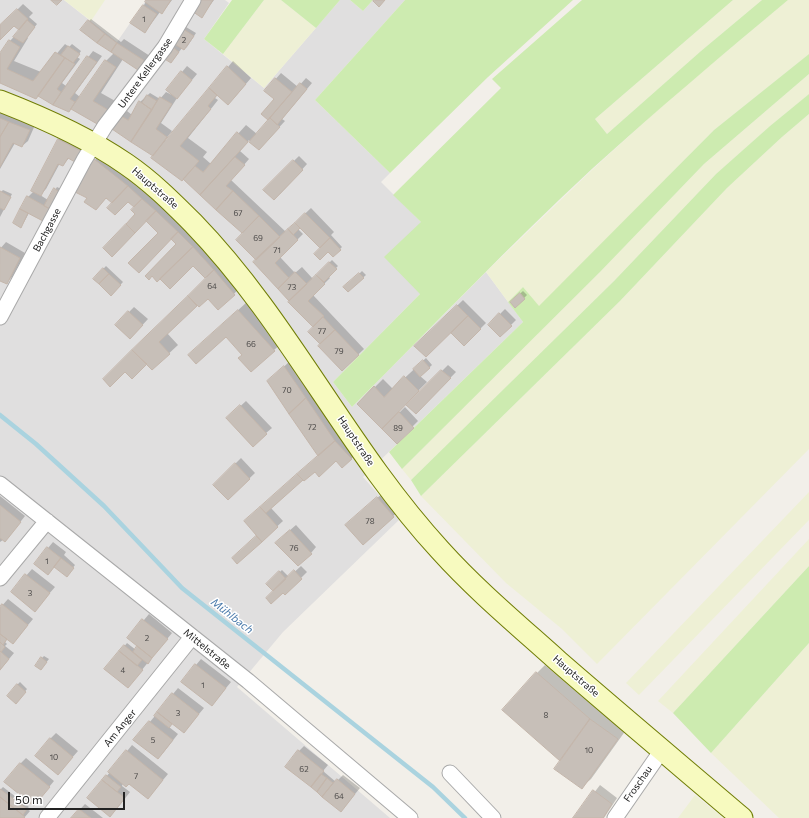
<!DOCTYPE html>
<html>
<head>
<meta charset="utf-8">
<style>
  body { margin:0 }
  #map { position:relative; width:809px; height:818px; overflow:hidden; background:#f2efe9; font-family:Commissioner,sans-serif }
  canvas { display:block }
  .scale { position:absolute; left:8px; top:792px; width:117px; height:18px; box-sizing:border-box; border:2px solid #222; border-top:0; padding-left:5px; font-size:12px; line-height:14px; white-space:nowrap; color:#222; -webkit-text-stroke:3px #fff; paint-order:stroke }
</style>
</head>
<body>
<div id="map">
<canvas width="809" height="818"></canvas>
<div class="scale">50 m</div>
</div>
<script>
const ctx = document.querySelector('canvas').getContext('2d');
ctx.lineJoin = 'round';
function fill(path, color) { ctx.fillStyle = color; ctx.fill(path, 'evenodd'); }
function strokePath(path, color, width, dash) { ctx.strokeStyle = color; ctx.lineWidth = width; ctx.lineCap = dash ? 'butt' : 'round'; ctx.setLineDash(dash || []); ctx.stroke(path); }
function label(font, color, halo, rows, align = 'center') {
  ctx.font = font + ' Commissioner,sans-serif'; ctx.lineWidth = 3; ctx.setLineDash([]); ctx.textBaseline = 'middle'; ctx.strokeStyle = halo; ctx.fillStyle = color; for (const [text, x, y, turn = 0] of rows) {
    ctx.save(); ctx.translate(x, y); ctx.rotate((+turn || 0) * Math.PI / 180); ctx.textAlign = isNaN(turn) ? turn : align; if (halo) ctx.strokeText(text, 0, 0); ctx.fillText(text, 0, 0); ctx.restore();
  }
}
fill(new Path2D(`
  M0 0H64L117 42 146 0H225L229 3 204 39 264 88 340 0H350L363 11 373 0H405L315 100 390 173 381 182 421 222 420 294 333 382 352 407 486 272 523 322 363 477 400 519 283 632 237 687 390 818H0Z`), '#e0dfdf');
fill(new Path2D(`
  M64 0H105L91 21Z
  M264 0H281L316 28 264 88 223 54Z
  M733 0H762L701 51 607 134 595 119Z
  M788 0H809V54L714 130 539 307 523 287 508 302 486 272 593 169 673 96Z
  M809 74V94L770 126 716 174 614 281 411 480 402 469 600 272 704 164Z
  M809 114V449L597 664 562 629 506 583 421 496 620 301 727 188 782 137Z
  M809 492V520L639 695 626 683Z
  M809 539V566L673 713 658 701Z
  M809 643V818H779L711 753Z
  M695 795 716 812 724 818H678Z`), '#eef0d5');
fill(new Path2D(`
  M232 0H264L223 54 204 39Z
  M281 0H340L316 28Z
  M350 0H373L363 11Z
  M405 0H573L488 77 390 173 315 100Z
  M582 0H733L595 119 607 134 701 51 762 0H788C722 55 657 110 593 168 510 245 432 327 352 407L333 382 420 294 384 257 421 222 393 195 501 88 492 79Z
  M809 54V74L704 164 600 272 402 469 389 452 523 322 508 302 523 287 539 306 714 130Z
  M809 94V114L782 137 727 188 620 301 421 496 411 480 614 281 716 174 770 126Z
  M809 566V643L711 753 673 713Z`), '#cdebb0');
fill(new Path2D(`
  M147 0H172L162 13 160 12 145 32 144 5Z
  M200 0H214L202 16Z
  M23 4 33 13 29 17 37 24 27 37 28 38 14 61 41 72 65 44 69 47 72 44 81 51 77 57 80 59 62 83 66 86 93 51 102 56 75 93 80 97 106 61 114 53 89 21 91 19 121 42 124 39 153 58 147 65 123 59 101 93 117 102 98 124 72 108 69 111 39 95 0 82V56L10 41 20 30 14 25 0 39V27Z
  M186 27 196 33 187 47 184 49 182 48 173 60 164 57Z
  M233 61 251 78 234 98 218 94 215 98 218 100 188 138 207 152 203 157 211 164 246 125 257 134 270 120 263 114 276 99 266 90 281 73 298 87 306 78 312 83 282 119 285 121 259 149 249 140 240 151 249 159 231 180 286 232 311 208 334 232 331 235 342 247 333 256 328 250 321 248 300 226 298 229 303 234 280 257 295 273 302 267 313 279 332 260 338 266 328 276 330 278 313 295 364 349 342 370 322 344 310 332 315 327 254 262 257 260 243 233 156 151 114 129 122 116 127 111 132 115 140 102 150 93 160 99 166 92 172 95 167 90 187 66 197 74 177 98 161 123 172 131 165 140 167 141Z
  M0 106 35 125 28 141 22 146 15 143 0 169Z
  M64 134 86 145 80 155 69 158 63 165 60 163 46 189 40 195 48 200 57 187 61 189 53 203 29 213 23 224 28 197 34 191 32 190 59 139Z
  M103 152 184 227 240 288 218 309 208 298 197 304 167 333 178 345 152 369 142 341 207 278 171 238 159 232 128 200 107 197 96 209 88 198 95 160Z
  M299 156 307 164 280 194 264 190Z
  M3 190 12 194 0 217V193Z
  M6 242 25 253 12 277 6 283 0 279V249Z
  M106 266 123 282 111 295 94 279Z
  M362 271 366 275 348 291 345 288Z
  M523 291 527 295 515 307 511 302Z
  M463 300 486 323 464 345 451 332 416 346Z
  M247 302 283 342 274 350 251 371 243 354 226 335 189 355Z
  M134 307 148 319 136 332 129 312Z
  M505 309 516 320 500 336 489 325Z
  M426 358 432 365 420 376 427 382 386 423 387 425 405 407 418 421 397 442 358 404 383 379 393 389Z
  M290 361 357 453 351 459 337 460 315 471 303 478 271 508 283 521 237 563 233 558 258 536 251 516 319 456 274 376Z
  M448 365 456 372 416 413 408 405Z
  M246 401 272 428 266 433 233 413Z
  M241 458 255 473 228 499 214 485Z
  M383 493 399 511 393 516 352 520Z
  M0 496 25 516 10 535 0 542Z
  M296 525 316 547 311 553 282 537Z
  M53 542 66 552 64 555 75 565 69 573 55 566 48 574 35 564Z
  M301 566 307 572 285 594 283 592 274 591 267 584 282 570 289 577Z
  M32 569 55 587 35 610 12 592Z
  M8 599 33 619 18 637 7 639 5 642 7 644 5 646 14 653 0 670V608Z
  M149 614 172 633 128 687 106 669 127 643 136 650 139 646 129 638Z
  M44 656 49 659 41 669 42 658Z
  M201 659 231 682 217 699 182 682Z
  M545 665 599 711 626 730 591 779 582 787 561 761 537 673Z
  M20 682 27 689 18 700 17 685Z
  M178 688 204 708 189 726 172 723 169 727 178 734 163 753 135 740Z
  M56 733 78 751 63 768 50 739Z
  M132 745 168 774 153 792 130 783H123L122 786 130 792 116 810 89 798Z
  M304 746 328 765 323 771 336 782 343 775 360 788 341 811 311 786 299 751Z
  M26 758 54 781 34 805 20 764Z
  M600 785 617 798 604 818H575Z
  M3 787 29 807 27 809 30 811 24 818H0V790Z
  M85 804 103 818H72Z`), '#0003');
strokePath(new Path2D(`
  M0 415 36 444 104 506 182 588 433 787 465 818`), '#aad3df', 4.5);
const building = new Path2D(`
  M51 0H62L57 5Z
  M146 0H171L162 14 145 2Z
  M199 0H213L202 18 192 11Z
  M375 0H385L379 7 373 1Z
  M143 5 157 14 145 33 130 23Z
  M17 9 28 19 19 30 14 26 0 40V25Z
  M27 20 35 27 23 43 13 37Z
  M88 20 105 34 97 43 80 30Z
  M183 29 194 36 184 50 173 43Z
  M105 34 117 43 111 52 97 43Z
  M9 40 20 47 7 69 33 81 55 52 65 58 36 99 0 83V53Z
  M117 43 148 63 141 72 111 52Z
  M68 46 80 54 73 63 61 55Z
  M171 46 179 52 171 63 163 58Z
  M87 56 97 62 70 99 75 102 69 112 53 105Z
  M65 58 75 64 57 89 61 92 53 105 38 96Z
  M105 60 116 67 93 101 110 111 99 125 71 109Z
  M227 66 246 84 228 105 209 88Z
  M181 71 192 80 177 99 166 90Z
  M275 78 292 92 268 120 261 114 274 99 264 91Z
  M300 83 307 89 277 125 270 118Z
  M209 88 217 95 208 106 211 109 180 146 199 161 182 181 151 158Z
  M147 95 157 101 152 110 142 103Z
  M160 97 172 104 156 129 167 137 153 156 131 142Z
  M139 101 152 110 131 142 112 129 121 116 128 120Z
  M0 118 9 122 0 137Z
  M270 118 280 127 259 150 249 142Z
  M9 122 30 130 22 147 13 143 0 167V137Z
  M237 132 248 142 200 195 183 179 195 166 203 172Z
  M58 139 81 151 75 162 68 158 63 166 58 164 41 196 31 191Z
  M235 157 245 165 226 186 233 191 216 210 200 195Z
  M94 159 128 186 112 203 106 198 96 210 84 202 87 198 75 192Z
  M293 160 303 170 274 200 263 190Z
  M128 186 142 199 134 207 128 202 115 215 107 208Z
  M54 188 59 192 50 209 44 206Z
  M0 191 11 197 4 210 0 208Z
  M233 191 259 216 242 233 216 210Z
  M27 196 50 209 43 221 20 209Z
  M142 199 156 211 135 233 126 224 135 214 131 210Z
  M20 209 28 213 21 228 13 223Z
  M156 211 178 232 139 273 128 263 158 233 146 221Z
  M305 213 330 238 320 248 295 223Z
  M259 216 280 237 256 260 236 240Z
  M295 223 300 228 293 235 288 229Z
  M126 224 135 233 112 257 103 248Z
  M288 229 298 240 275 263 289 278 278 289 253 262Z
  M178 232 193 247 157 282 152 276 149 280 145 276 176 244 171 239Z
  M330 238 341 250 333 257 328 252 320 260 314 254Z
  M0 247 20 258 7 284 0 281Z
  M193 247 214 270 205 278 193 266 170 289 160 279Z
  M329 262 337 269 324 282 316 275Z
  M103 268 109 274 99 284 93 279Z
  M214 270 235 295 218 310 208 299 199 307 188 296Z
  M295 272 307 284 289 301 278 289Z
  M359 273 364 278 348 292 343 287Z
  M109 274 121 285 111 296 99 284Z
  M316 275 325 284 308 301 324 316 313 327 288 302Z
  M520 293 525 299 515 308 510 302Z
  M188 296 197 306 159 342 170 354 152 370 132 350Z
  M457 305 468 316 426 357 414 346Z
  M238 310 275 351 251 372 238 358 242 355 226 337 196 364 188 355Z
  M128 311 143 325 130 339 115 325Z
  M499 313 512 326 500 337 488 325Z
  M468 316 481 329 464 346 451 333Z
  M323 317 335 330 320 344 308 332Z
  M335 330 359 355 342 371 318 346Z
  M132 350 147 364 132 379 125 372 110 387 103 379Z
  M423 360 430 368 420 377 413 369Z
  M284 366 306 398 289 414 267 381Z
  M441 370 451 378 416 414 406 405Z
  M404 376 419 391 382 429 357 404 374 386 384 397Z
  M306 398 335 441 318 456 289 414Z
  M240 405 267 434 253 447 226 418Z
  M399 412 414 428 397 444 382 429Z
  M335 441 352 459 342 468 336 461 319 477 315 472 304 481 297 474Z
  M235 463 250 479 228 500 213 485Z
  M297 474 303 480 266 513 260 507Z
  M377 497 394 517 363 545 345 525Z
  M0 505 21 522 5 542 0 538Z
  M260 507 278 527 262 542 244 521Z
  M290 530 312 554 298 566 275 543Z
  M256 536 262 542 237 564 232 558Z
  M47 547 61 558 48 575 34 564Z
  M61 558 74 568 67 577 54 567Z
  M294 570 302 579 285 595 283 593 271 604 266 598Z
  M279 571 286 579 273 591 266 584Z
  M25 574 50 593 35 612 11 592Z
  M2 604 28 625 13 644 0 634V607Z
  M142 619 168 639 152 658 127 638Z
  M0 634 7 639 3 645 0 642Z
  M0 642 5 647 1 652 0 651Z
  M124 645 142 660 137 666 119 651Z
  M137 646 152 658 148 664 133 652Z
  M0 651 9 659 0 670Z
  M119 651 143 670 128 688 104 669Z
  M41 657 47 662 41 670 35 666Z
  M195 664 226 688 212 706 181 682Z
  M536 672 590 719 560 761 502 710Z
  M17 684 26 692 16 704 7 696Z
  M172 693 199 714 184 733 157 712Z
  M157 712 172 724 169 728 154 716Z
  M590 719 618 739 582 789 554 769Z
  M149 721 173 740 158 759 133 740Z
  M50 738 73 757 58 775 35 756Z
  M126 750 163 780 148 799 129 784 126 787 108 772Z
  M298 750 324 771 311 787 285 767Z
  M20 763 50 787 34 806 4 782Z
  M321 774 327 778 317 792 311 787Z
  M106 775 121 787 117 792 102 780Z
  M327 778 333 783 322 797 317 792Z
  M337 779 355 794 341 812 322 797Z
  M102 780 125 798 110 817 87 798Z
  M0 789 27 809 23 815 0 797Z
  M593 790 612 804 603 818H573Z
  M0 797 25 817 24 818H0Z
  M79 809 91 818H71Z`);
fill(building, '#c7bfb8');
strokePath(building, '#c4b6ab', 1);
const minor = new Path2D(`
  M0 317 84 160 105 126 165 47 193 0
  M0 484 248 681 410 818
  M0 578 47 521
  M450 773 493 818
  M47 818 192 637
  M615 818 662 750`);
const secondary = new Path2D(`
  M0 101C44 118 87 137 126 164 151 181 172 202 193 223 289 322 347 449 440 550 476 590 518 625 558 661 619 714 681 766 742 818`);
strokePath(minor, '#a9a9a9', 17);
strokePath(secondary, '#707d05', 23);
strokePath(minor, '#fff', 15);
strokePath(secondary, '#f7fabf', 21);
label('8px', '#4b4948', null, [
  ["1",144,19],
  ["2",184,40],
  ["67",238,213],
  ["69",258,238],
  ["71",277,250],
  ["64",212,286],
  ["73",292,287],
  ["77",322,331],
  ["66",251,344],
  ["79",339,351],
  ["70",287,390],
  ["72",312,427],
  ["89",398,428],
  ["78",370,521],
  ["76",294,548],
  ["1",47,561],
  ["3",30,593],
  ["2",147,638],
  ["4",123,670],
  ["1",203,685],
  ["3",178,713],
  ["8",546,715],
  ["5",153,740],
  ["10",589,750],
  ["10",54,757],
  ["62",304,769],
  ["7",136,776],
  ["64",339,796]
]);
label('10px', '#222', '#fff', [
  ["Untere Kellergasse",145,73,-54],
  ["Hauptstraße",155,188,41],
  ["Bachgasse",47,230,-62],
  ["Hauptstraße",356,441,56],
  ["Mittelstraße",207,649,39],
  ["Hauptstraße",576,676,41],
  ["Am Anger",120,728,-51],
  ["Froschau",638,784,-55]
]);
label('italic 11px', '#4a7aab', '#fff', [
  ["Mühlbach",232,616,38]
]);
</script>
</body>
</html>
